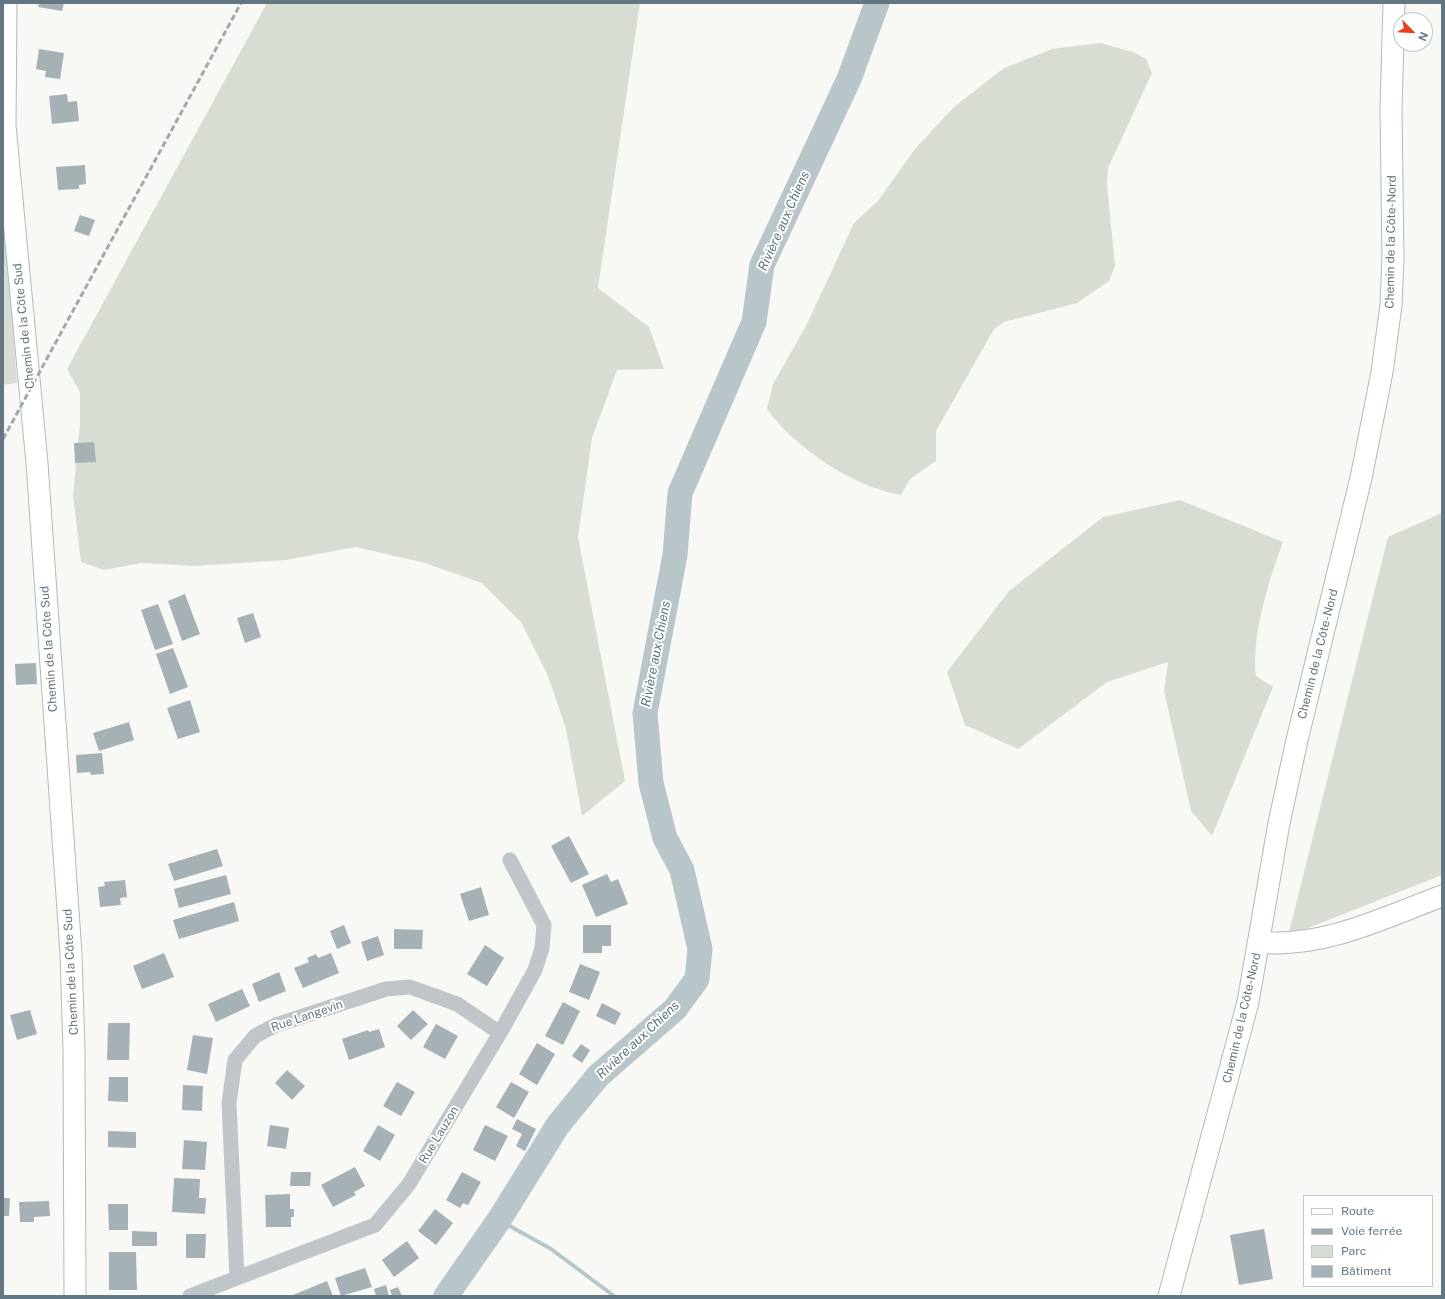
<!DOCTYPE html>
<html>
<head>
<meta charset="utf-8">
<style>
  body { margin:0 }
  #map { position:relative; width:1445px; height:1299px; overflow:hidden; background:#f8f8f5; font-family:"Public Sans",sans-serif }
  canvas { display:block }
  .frame { position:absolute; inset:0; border:4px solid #627782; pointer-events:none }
  .legend { position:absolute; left:1303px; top:1195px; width:130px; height:92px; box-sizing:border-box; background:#fff; border:1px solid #c0c9cd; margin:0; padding:5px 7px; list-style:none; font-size:12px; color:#627782 }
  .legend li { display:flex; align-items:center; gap:8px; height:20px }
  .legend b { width:20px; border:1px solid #c0c9cd }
  .north { position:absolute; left:1393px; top:12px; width:40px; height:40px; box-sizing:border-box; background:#fff; border:1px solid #c0c9cd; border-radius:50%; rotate:114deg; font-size:11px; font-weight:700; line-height:16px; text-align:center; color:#627782 }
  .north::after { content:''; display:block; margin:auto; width:14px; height:18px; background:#ec3d22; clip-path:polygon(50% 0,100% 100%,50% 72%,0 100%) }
</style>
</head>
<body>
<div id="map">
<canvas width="1445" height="1299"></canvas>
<div class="frame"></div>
<ul class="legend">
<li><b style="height:5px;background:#fff"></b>Route</li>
<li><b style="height:5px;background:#a0a9ae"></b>Voie ferrée</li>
<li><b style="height:11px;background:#d8ddd4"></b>Parc</li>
<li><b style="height:11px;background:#a5b1b5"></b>Bâtiment</li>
</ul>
<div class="north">N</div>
</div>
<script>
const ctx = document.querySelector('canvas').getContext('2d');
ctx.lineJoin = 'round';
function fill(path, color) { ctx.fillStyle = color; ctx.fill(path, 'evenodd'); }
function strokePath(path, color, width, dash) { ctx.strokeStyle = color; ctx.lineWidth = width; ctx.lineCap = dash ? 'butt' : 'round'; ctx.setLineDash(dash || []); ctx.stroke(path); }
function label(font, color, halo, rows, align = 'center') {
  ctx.font = font + ' "Public Sans",sans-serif'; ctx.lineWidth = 4; ctx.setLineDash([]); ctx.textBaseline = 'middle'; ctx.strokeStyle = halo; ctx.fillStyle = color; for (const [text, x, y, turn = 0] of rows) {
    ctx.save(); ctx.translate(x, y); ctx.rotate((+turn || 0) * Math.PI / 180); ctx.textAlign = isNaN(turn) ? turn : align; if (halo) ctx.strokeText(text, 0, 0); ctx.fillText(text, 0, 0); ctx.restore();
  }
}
fill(new Path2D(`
  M267 3H640L598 288 649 327 664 369 617 370 592 438 578 537 625 781 582 816 566 729 548 676 521 622 482 583 425 563 356 547 286 560 194 566 141 563 104 570 81 562 73 496 80 423V392L67 369Z
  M1100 43 1133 52 1146 59 1152 73 1108 168 1107 184 1115 266 1109 281 1077 303 1004 322 994 329 936 431V461L910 479 901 495C853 487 795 448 767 409L773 384 806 326 854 223 878 201 915 149 954 107 1004 68 1052 49Z
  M3 200 17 383 3 385Z
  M1180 500 1283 542C1269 580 1251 636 1256 676L1273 687 1212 836 1191 811 1164 691 1168 662 1107 682 1018 749 965 725 947 672 1009 591 1103 517Z
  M1442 513V875L1288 936 1388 537Z`), '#d8ddd4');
strokePath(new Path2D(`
  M499 1220 551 1249 614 1296`), '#b8c6ca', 4);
strokePath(new Path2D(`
  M446 1296 499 1220 558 1125 598 1076 675 1009 697 979 700 949 682 870 665 838 651 783 645 713 675 555 680 493 754 322 762 265 849 79 877 3`), '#b8c6ca', 25);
fill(new Path2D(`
  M39 3H64L62 11 38 7Z
  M39 49 64 53 60 79 45 77 46 71 36 69Z
  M67 94 68 102 77 101 79 121 52 124 49 96Z
  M85 165 86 184 79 185V189L58 190 56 167Z
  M80 215 95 220 89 236 74 231Z
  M94 442 96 462 75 463 74 443Z
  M185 594 200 634 182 641 168 601Z
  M158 604 173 644 155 650 141 610Z
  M253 613 261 637 245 643 237 618Z
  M173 648 188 687 170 694 156 654Z
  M36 663 37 684 16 685 15 664Z
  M190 700 200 732 178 739 167 708Z
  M129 722 134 740 99 751 93 733Z
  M102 753 104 774 91 775 90 772 77 773 76 755Z
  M569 836 589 874 571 883 551 846Z
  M217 849 223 866 174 881 168 864Z
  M607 874 611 882 618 879 628 904 596 917 582 885Z
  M226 875 231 894 179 908 174 889Z
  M125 880 127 897 120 898 121 905 100 907 98 887 105 886 104 882Z
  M481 887 489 915 469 921 460 894Z
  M234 902 239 921 179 939 173 920Z
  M344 925 351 943 337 949 330 931Z
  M583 925H611V946H602V953H583Z
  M394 929 423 930 422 949H394Z
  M378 936 384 955 367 961 361 942Z
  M485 945 504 958 487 986 467 974Z
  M164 953 174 977 142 989 133 966Z
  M331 953 339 973 303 988 294 968 309 962 307 958 316 954 318 958Z
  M580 964 600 972 589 1000 569 992Z
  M279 972 286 991 259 1002 252 984Z
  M242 989 250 1006 216 1022 208 1004Z
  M563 1002 580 1011 563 1045 545 1036Z
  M602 1003 621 1013 615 1025 596 1016Z
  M30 1010 37 1034 17 1040 10 1015Z
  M413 1010 428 1024 411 1040 397 1026Z
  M108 1023H130L129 1060H107Z
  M436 1024 458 1036 445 1059 423 1047Z
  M379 1029 385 1047 349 1060 342 1039 368 1030 369 1032Z
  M193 1035 213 1038 207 1074 187 1070Z
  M537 1043 555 1054 537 1085 519 1074Z
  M581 1044 590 1050 582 1063 572 1056Z
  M287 1070 305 1086 292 1100 275 1083Z
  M109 1077H128V1102L108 1101Z
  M397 1082 415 1092 401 1116 383 1106Z
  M511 1082 529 1092 514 1118 496 1107Z
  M183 1085 203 1086 202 1111 182 1110Z
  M517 1119 536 1129 525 1151 516 1146 522 1134 512 1129Z
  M270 1125 289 1128 286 1149 267 1146Z
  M378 1125 395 1135 380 1161 363 1151Z
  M485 1125 508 1136 495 1161 473 1150Z
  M108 1131 136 1132V1148L108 1147Z
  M184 1140 207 1142 205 1170 182 1169Z
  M355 1167 365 1186 354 1192 356 1195 333 1207 321 1185Z
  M291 1172H311L310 1186H290Z
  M462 1172 481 1182 468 1205 463 1203 460 1208 446 1200Z
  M174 1178 200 1179 199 1198H206L205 1214 172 1212Z
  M290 1194V1209H294V1217H291V1227H266L265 1195Z
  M3 1198H10L9 1216H3Z
  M49 1201 50 1216 34 1217V1222H20L19 1202Z
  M108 1204H128V1230H109Z
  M435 1209 453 1223 436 1245 418 1231Z
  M1264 1229 1273 1279 1239 1285 1230 1235Z
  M132 1231 157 1232V1246H132Z
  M186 1234H206L205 1258H186Z
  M407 1241 419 1258 394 1277 382 1260Z
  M109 1252H136L137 1290H109Z
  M365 1268 372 1287 341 1296 335 1278Z
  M327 1281 333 1296H294L293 1295Z
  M386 1285 389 1296H376L374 1289Z
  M398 1287 402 1296H392L390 1290Z`), '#a5b1b5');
const secondary = new Path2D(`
  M6 3 5 126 37 463 71 954 74 1049 75 1296
  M1259 942C1322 949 1385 917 1442 896
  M1169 1296 1248 1002 1279 823 1297 740 1361 478 1382 372 1391 305 1393 259 1391 108 1394 3`);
strokePath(secondary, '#b1b9bd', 23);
strokePath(new Path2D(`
  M237 1278 229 1103 235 1060 255 1036 276 1025 386 989 410 987 457 1004 500 1033
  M190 1296 375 1225 409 1184 500 1033 535 970 542 948 544 925 510 860`), '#bfc5c8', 15);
strokePath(secondary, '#fff', 21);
strokePath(new Path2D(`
  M3 439 241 3`), '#a0a9ae', 3, [6, 3]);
label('12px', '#627782', '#fff', [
  ["Chemin de la Côte-Nord",1391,242,-89],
  ["Chemin de la Côte Sud",24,326,-96],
  ["Chemin de la Côte Sud",49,649,-94],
  ["Chemin de la Côte-Nord",1318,654,-76],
  ["Chemin de la Côte Sud",71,972,-93],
  ["Rue Langevin",307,1016,-19],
  ["Chemin de la Côte-Nord",1242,1018,-77],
  ["Rue Lauzon",439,1135,-59]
]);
label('italic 13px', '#5d767c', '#fff', [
  ["Rivière aux Chiens",784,221,-66],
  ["Rivière aux Chiens",656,654,-79],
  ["Rivière aux Chiens",638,1040,-43]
]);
</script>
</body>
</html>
